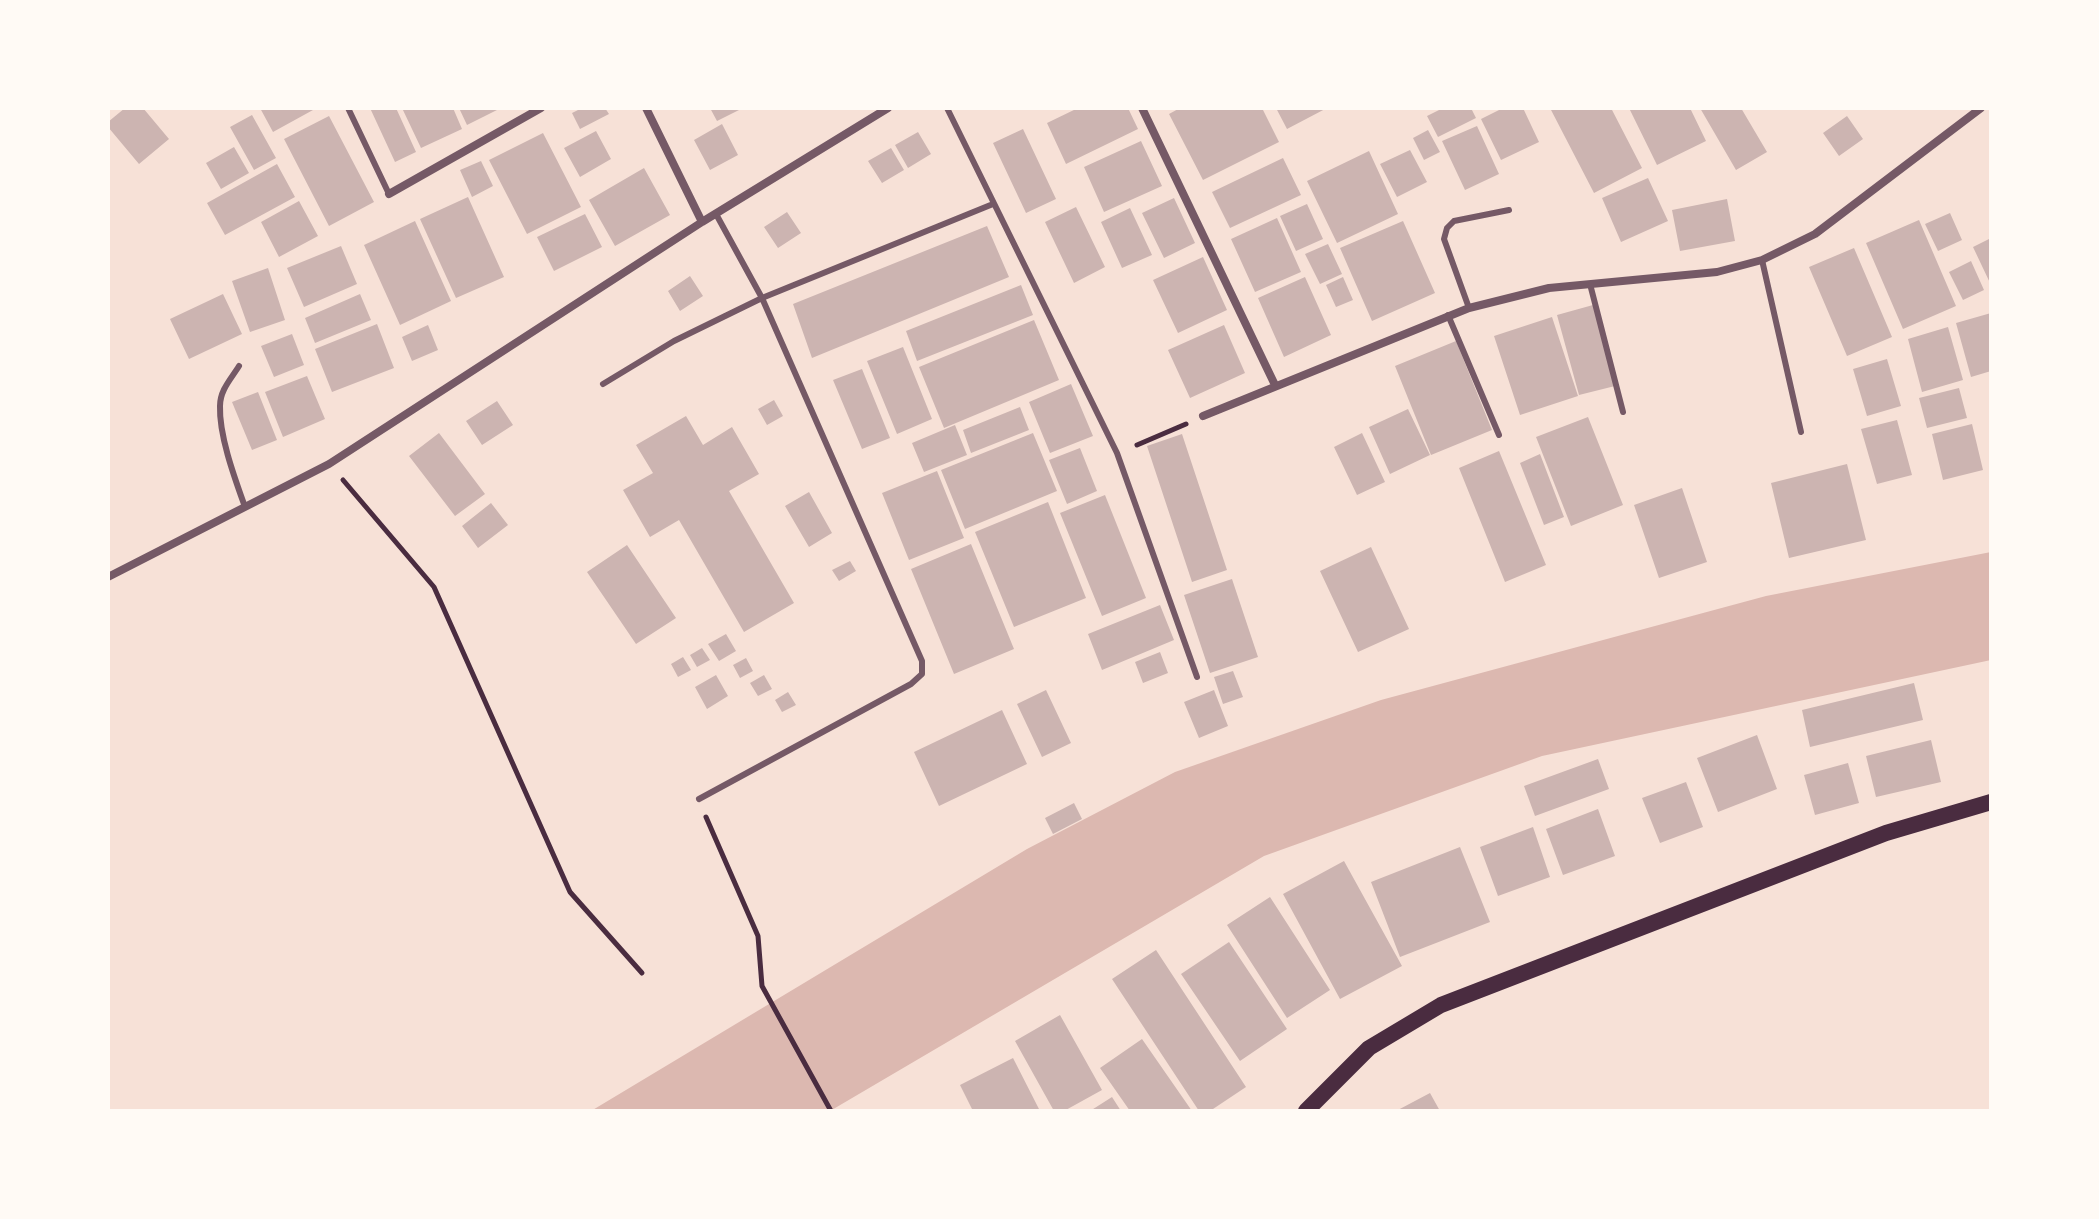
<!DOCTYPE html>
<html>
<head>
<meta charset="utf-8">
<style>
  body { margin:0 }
  #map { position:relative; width:2099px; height:1219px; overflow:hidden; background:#f7e1d7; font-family:"PT Sans Narrow",sans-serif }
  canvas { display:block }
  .frame { position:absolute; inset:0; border:110px solid #fffaf5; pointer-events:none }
</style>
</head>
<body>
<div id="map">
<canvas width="2099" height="1219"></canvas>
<div class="frame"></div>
</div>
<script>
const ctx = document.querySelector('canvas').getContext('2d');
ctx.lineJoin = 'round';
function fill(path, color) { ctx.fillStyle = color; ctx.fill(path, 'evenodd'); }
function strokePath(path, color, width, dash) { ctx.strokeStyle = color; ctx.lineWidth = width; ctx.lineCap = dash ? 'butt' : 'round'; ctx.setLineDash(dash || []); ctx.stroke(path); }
fill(new Path2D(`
  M1991 552V660L1542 756 1264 856 830 1111H591L1027 849 1175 772 1381 700 1766 596Z`), '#dcb8b0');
fill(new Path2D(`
  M125 108H143L169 139 139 164 108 127V122Z
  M260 108H312L313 110 273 132Z
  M370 108H396L416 152 395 162Z
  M402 108H453L462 129 421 148Z
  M459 108H501L467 125Z
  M582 108H605L609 114 580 129 572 113Z
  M710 108H743L717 121Z
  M1078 108H1128L1138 129 1066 164 1047 123Z
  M1180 108H1262L1279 142 1203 180 1169 114Z
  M1276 108H1327L1287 129Z
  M1443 108H1471L1476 118 1438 137 1427 116Z
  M1503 108H1523L1539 142 1501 160 1481 119Z
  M1550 108H1611L1642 168 1594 193Z
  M1629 108H1690L1706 141 1657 165Z
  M1700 108H1741L1767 152 1736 170Z
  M252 115 276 158 254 170 230 127Z
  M329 116 374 202 329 226 284 139Z
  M1847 116 1863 139 1839 156 1823 133Z
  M722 124 738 155 710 170 694 140Z
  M1477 126 1499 174 1465 190 1442 141Z
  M1023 129 1056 199 1026 213 993 143Z
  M1428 130 1440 152 1424 160 1413 138Z
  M596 131 611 159 580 177 564 148Z
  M918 132 931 154 908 168 895 145Z
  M543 133 581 207 527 234 489 160Z
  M1141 141 1162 186 1104 212 1084 167Z
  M234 147 249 173 221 189 206 163Z
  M891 148 904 170 882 183 868 161Z
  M1410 150 1427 182 1397 197 1380 164Z
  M1369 151 1398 214 1337 243 1307 181Z
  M1283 158 1301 195 1230 228 1212 192Z
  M481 161 493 186 472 197 460 170Z
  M277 164 295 197 225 235 207 203Z
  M644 168 670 215 615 246 589 200Z
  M1648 178 1668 221 1621 242 1602 198Z
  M468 197 504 277 456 298 420 219Z
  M1174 198 1195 243 1164 258 1142 213Z
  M1727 199 1735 241 1680 251 1672 210Z
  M299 201 318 236 279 257 261 222Z
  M1307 204 1323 239 1296 251 1280 216Z
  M1076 207 1105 267 1074 283 1045 222Z
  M1130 208 1152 255 1122 268 1101 222Z
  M787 212 801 233 778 248 764 227Z
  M1950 213 1962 240 1938 251 1925 224Z
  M585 214 602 247 554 271 537 237Z
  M1277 218 1301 272 1255 292 1231 239Z
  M1919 220 1956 306 1903 329 1866 243Z
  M415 221 451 301 400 325 364 245Z
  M1403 221 1435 293 1372 321 1340 248Z
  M987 226 1009 277 812 358 793 304Z
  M1991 238V285L1973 247Z
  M1328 244 1342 274 1320 284 1305 254Z
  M341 246 357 284 304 307 287 268Z
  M1854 248 1892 337 1847 356 1809 267Z
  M1203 257 1227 310 1178 333 1153 280Z
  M1971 261 1984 290 1963 300 1949 272Z
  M268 268 285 320 250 332 232 281Z
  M690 276 703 296 680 311 668 291Z
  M1305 277 1331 335 1284 357 1258 298Z
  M1343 277 1353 300 1336 307 1326 285Z
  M1021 285 1033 315 917 361 906 331Z
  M223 294 242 334 189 359 170 319Z
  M360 294 371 320 315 343 305 318Z
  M1593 305 1615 386 1579 395 1557 315Z
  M1991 313V371L1971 377 1956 323Z
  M1552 317 1578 396 1520 415 1494 336Z
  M1034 320 1059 380 944 428 919 367Z
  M377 324 394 368 332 392 315 349Z
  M428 325 438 350 412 361 402 337Z
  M1224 325 1245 373 1190 398 1168 350Z
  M1948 327 1963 380 1922 392 1908 339Z
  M292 334 304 365 274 377 261 346Z
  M1456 341 1492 430 1431 455 1395 366Z
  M903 347 932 419 897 434 867 361Z
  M1887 359 1901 406 1867 416 1853 369Z
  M862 369 890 438 862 449 833 380Z
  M307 376 325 419 283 437 265 392Z
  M1071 384 1093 436 1050 453 1029 402Z
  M1959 388 1967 418 1927 428 1919 398Z
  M258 392 277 440 252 450 232 402Z
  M774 400 783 416 767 425 758 409Z
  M497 401 513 425 482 445 466 421Z
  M1020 407 1029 430 971 453 963 430Z
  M1408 409 1430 455 1390 474 1369 427Z
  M686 416 703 445 732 427 759 474 729 491 794 603 744 632 679 520 650 537 623 490 653 473 636 445Z
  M1588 417 1623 505 1571 526 1536 437Z
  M1897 420 1912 475 1877 484 1861 429Z
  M1972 424 1983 470 1943 480 1932 434Z
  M955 425 967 455 924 472 912 443Z
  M439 433 485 494 455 516 409 456Z
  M1033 433 1057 491 965 529 941 470Z
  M1362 433 1385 482 1357 495 1334 447Z
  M1182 434 1227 570 1192 582 1147 446Z
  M1080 448 1097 491 1067 504 1049 460Z
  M1499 451 1546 565 1505 582 1459 468Z
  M1540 454 1564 517 1544 525 1520 463Z
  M1847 464 1866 540 1789 558 1771 483Z
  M937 471 964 538 909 560 882 493Z
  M1682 488 1707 562 1659 578 1634 505Z
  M809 492 832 533 809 547 785 506Z
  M1105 495 1146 598 1102 616 1060 513Z
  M1048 502 1086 598 1014 627 975 532Z
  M491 503 508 525 478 548 462 526Z
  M971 544 1014 649 954 674 911 569Z
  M627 545 676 618 636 644 587 572Z
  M1371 547 1409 629 1358 652 1320 571Z
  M850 561 856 571 839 581 832 570Z
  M1232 579 1258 657 1210 673 1184 595Z
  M1160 605 1174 640 1102 670 1088 634Z
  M726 634 736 651 719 661 708 644Z
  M702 648 710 660 697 667 690 655Z
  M1160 652 1168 673 1143 683 1135 662Z
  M683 657 691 670 678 677 671 664Z
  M746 658 753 671 740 678 733 665Z
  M1233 671 1243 697 1223 704 1214 677Z
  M716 675 728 696 707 709 695 687Z
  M764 675 772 689 758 696 750 683Z
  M1914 683 1923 720 1810 747 1802 710Z
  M1046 690 1071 743 1042 757 1017 704Z
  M1214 690 1228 726 1199 738 1184 702Z
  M788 692 796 705 782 712 775 700Z
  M1002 710 1027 764 939 806 914 752Z
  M1757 735 1777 789 1718 812 1697 758Z
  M1931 740 1941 782 1876 797 1866 756Z
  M1598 759 1609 789 1535 816 1524 786Z
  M1848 763 1859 803 1815 815 1804 775Z
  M1686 782 1703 827 1660 843 1642 798Z
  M1074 803 1082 819 1053 834 1045 818Z
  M1598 809 1615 856 1563 875 1546 829Z
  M1533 827 1550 877 1498 896 1480 847Z
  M1460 847 1490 922 1400 957 1371 882Z
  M1344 861 1402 966 1340 999 1283 894Z
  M1270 897 1330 990 1287 1018 1227 925Z
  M1229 942 1287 1029 1240 1061 1181 974Z
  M1156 950 1246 1087 1210 1111H1199L1112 979Z
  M1060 1015 1102 1090 1064 1111H1054L1015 1041Z
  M1142 1039 1192 1111H1130L1100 1068Z
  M1013 1058 1040 1111H973L960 1085Z
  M1430 1093 1440 1111H1396Z
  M1112 1097 1121 1111H1090Z`), '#ccb4b1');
strokePath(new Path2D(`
  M1137 445 1186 424
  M343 480 434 587 570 892 642 973
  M706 817 758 936 762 986 831 1111`), '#4a2c40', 5);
strokePath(new Path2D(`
  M348 108 389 194
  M947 108 1117 453 1197 677
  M1762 260 1801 432
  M1590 284 1623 412
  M1469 308 1444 239 1447 228 1454 221 1509 210
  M1448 315 1499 435
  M239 366C231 379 220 390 220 406 219 436 235 479 245 507
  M603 384 674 341 762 298 993 204
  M699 799 911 684 922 674V661L762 298 716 214`), '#755966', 6);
strokePath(new Path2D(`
  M646 108 702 222
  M1142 108 1275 385
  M389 194 541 108
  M1203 416 1469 308 1549 288 1717 272 1762 260 1815 234 1981 108
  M108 577 329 464 702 222 888 108`), '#755966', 8);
strokePath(new Path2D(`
  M1306 1111 1369 1048 1441 1005 1886 833 1991 802`), '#4a2c40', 16);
</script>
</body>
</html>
